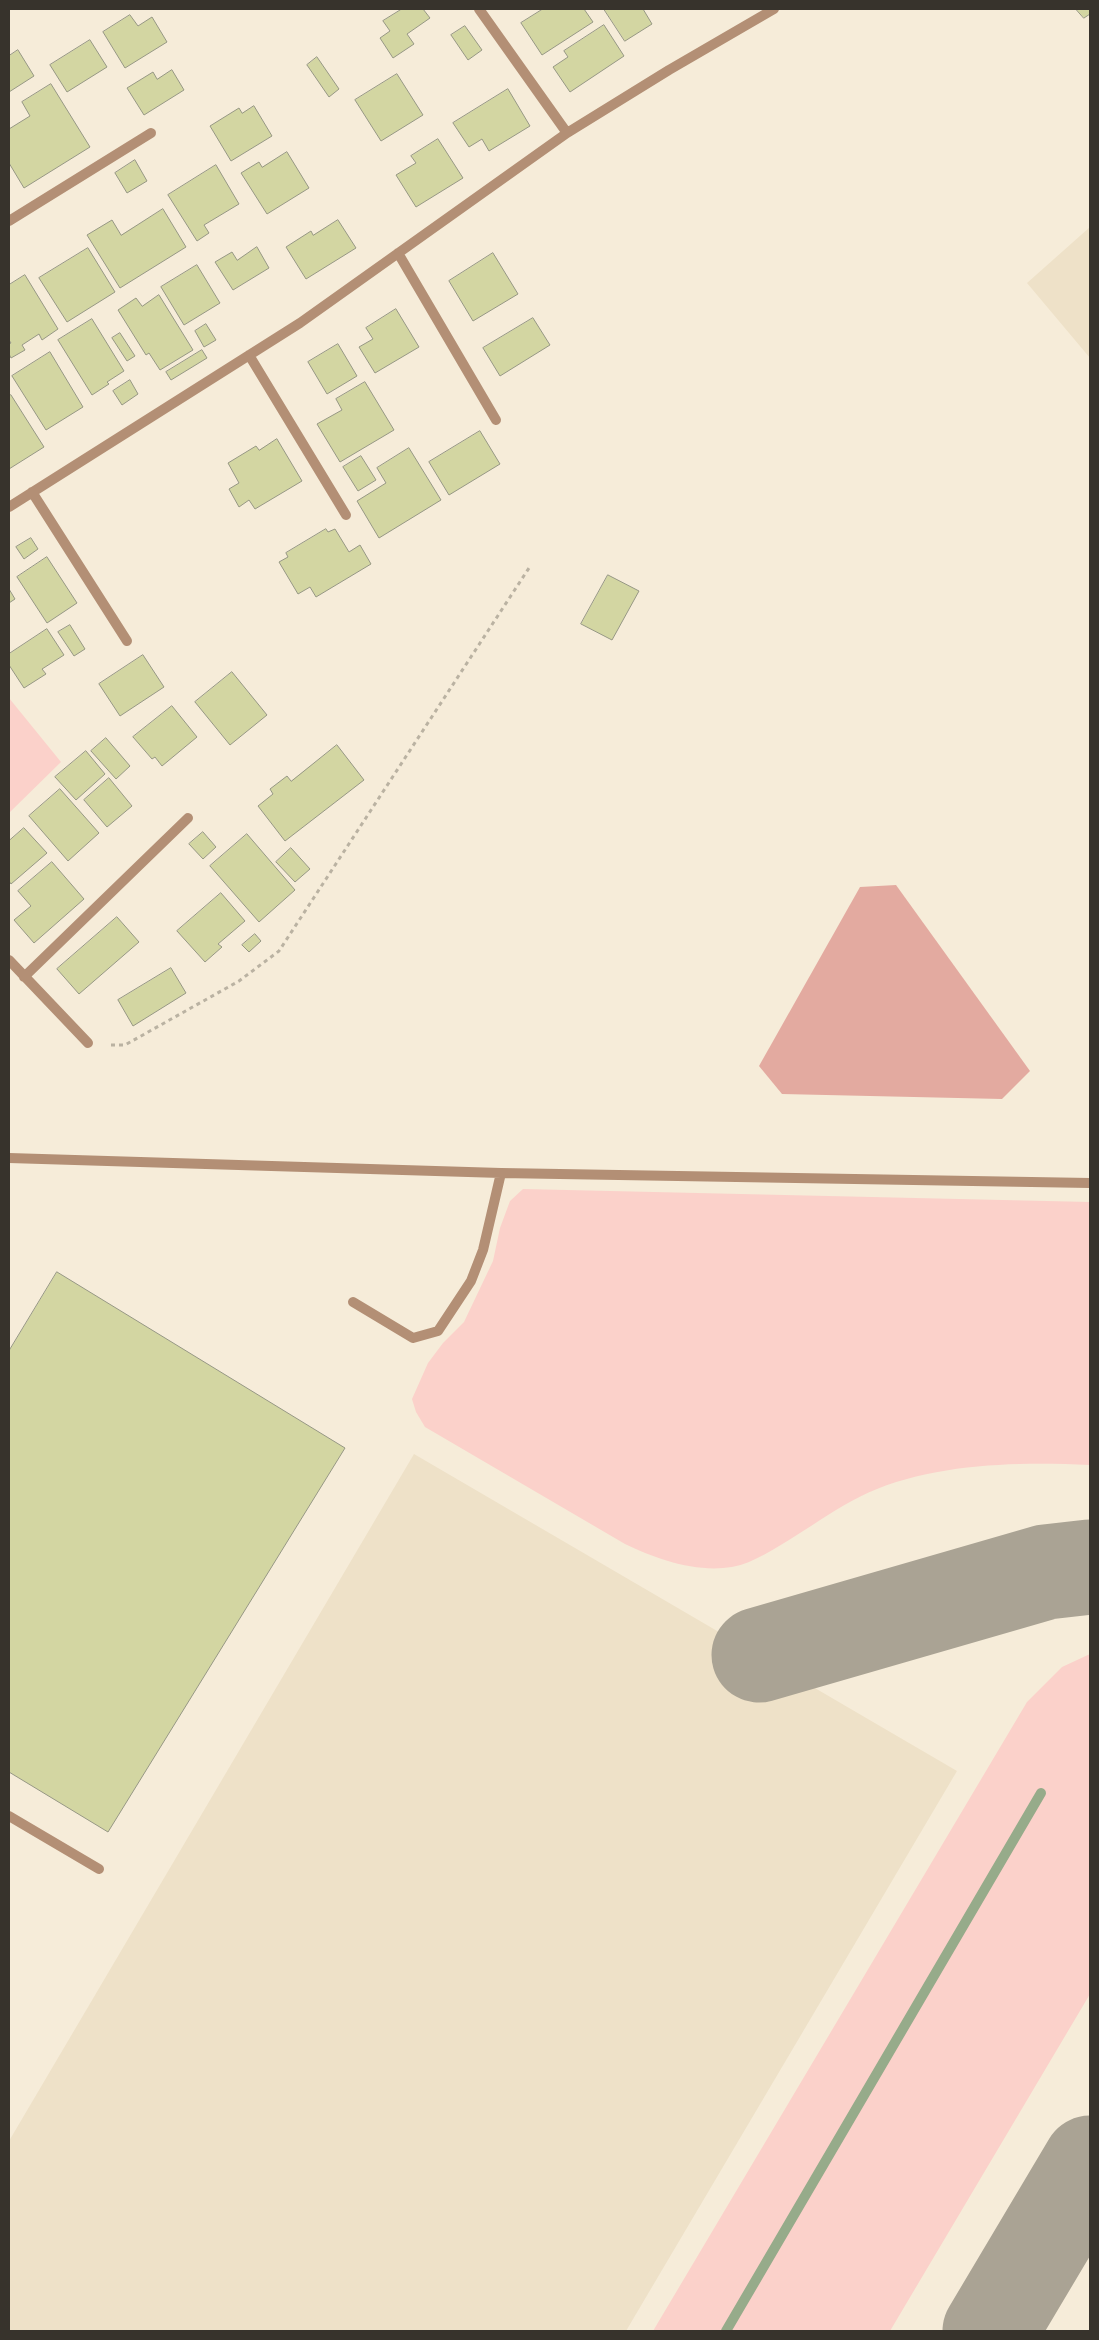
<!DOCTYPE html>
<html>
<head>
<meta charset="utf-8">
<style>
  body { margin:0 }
  #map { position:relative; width:1099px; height:2340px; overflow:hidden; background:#f6ecd9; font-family:Signika,sans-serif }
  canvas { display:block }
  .frame { position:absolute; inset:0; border:10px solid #37332c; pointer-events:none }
</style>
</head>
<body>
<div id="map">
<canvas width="1099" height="2340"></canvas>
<div class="frame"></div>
</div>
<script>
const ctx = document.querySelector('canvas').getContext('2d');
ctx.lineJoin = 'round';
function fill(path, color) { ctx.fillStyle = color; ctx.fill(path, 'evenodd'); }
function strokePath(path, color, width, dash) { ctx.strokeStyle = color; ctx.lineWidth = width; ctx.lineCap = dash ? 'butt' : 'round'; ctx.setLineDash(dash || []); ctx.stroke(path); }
fill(new Path2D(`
  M1090 227V358L1027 283Z
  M414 1454 957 1771 626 2331H9V2141Z`), '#eee1c8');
fill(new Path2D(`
  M9 698 61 762 9 813Z
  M523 1189 1090 1202V1465C1020 1462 943 1463 877 1489 832 1507 792 1543 749 1562 710 1578 660 1561 625 1544L425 1427 416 1412 412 1399 428 1363 443 1343 464 1322 493 1261 500 1228 510 1201Z
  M1090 1654V1994L890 2331H653L1027 1702 1062 1667Z`), '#fbd1ca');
fill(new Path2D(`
  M896 885 1030 1071 1002 1099 782 1094 759 1066 860 887Z`), '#e3aaa0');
strokePath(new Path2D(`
  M726 2331 1041 1793`), '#96ab8a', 10);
strokePath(new Path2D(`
  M759 1655 1046 1572 1090 1567
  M990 2331 1090 2163`), '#aaa394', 95);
const building = new Path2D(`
  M402 9H423L430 18 407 34 414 44 393 58 380 38 390 31 383 21Z
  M543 9H584L593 22 542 55 521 23Z
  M604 9H643L652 24 625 41Z
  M1076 9H1090V14L1084 18Z
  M130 15 138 26 152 17 167 42 125 68 103 32Z
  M604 25 624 56 570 92 553 67 568 57 564 51Z
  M465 26 482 50 468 60 451 35Z
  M90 40 107 67 67 92 50 65Z
  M18 50 34 76 9 92V56Z
  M317 57 339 89 329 97 307 65Z
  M172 70 184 90 144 115 127 88 153 72 157 79Z
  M397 74 423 115 381 141 355 100Z
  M51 84 90 147 24 188 9 163V129L30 116 22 102Z
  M508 89 530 126 489 151 482 139 469 147 453 123Z
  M254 106 272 136 231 161 210 126 239 108 242 113Z
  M438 139 463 178 416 207 396 175 416 163 411 156Z
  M287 152 309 188 267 214 241 173 259 162 262 167Z
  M135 160 147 181 127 193 115 173Z
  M216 165 239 204 204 225 209 233 197 241 168 195Z
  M163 209 186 247 120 288 87 235 112 220 121 235Z
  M338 220 356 248 306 279 286 247 311 231 313 235Z
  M257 247 269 268 233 290 215 262 232 252 237 260Z
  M88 248 115 292 67 322 39 278Z
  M493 253 518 294 473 321 449 281Z
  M197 265 220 303 184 325 161 287Z
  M25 275 58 329 42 340 39 334 22 345 25 350 11 358 9 354V344L11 343 9 340V285Z
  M159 295 193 350 160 370 149 353 146 355 118 310 136 298 142 306Z
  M396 309 419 347 375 373 359 347 373 339 366 328Z
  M533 318 550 345 500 376 483 348Z
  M92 319 124 371 107 382 109 384 92 395 58 340Z
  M206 324 216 340 204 347 195 331Z
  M120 333 135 356 127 361 112 338Z
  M338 344 357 376 327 394 308 362Z
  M202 350 207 358 171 380 166 372Z
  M50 352 83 407 46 430 12 376Z
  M130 380 138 394 122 405 113 391Z
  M365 382 394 430 340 462 317 424 342 410 336 399Z
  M11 395 44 447 9 469V396Z
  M480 431 500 464 449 495 429 462Z
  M277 439 302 481 255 509 249 500 239 507 229 489 239 483 228 463 256 446 259 450Z
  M409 448 441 500 379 538 357 501 386 483 377 468Z
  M361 456 376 480 358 491 343 467Z
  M326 529 328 532 335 529 349 552 360 545 371 564 316 597 310 587 298 594 279 562 288 557 286 553Z
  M31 538 38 549 24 559 16 547Z
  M47 557 77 603 47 623 17 577Z
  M608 575 639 591 612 640 581 624Z
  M9 589 15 599 9 603Z
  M70 625 85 649 74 656 58 632Z
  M47 629 64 655 42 669 46 674 24 688 9 665V654Z
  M143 655 164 687 120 716 99 684Z
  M232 672 267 715 230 745 195 702Z
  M172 706 197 737 162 766 155 757 152 759 133 737Z
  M106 738 130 766 116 779 91 751Z
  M337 745 364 780 285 841 258 806 273 794 270 789 287 776 291 781Z
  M86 751 105 774 76 800 55 777Z
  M109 778 132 806 107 827 84 800Z
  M60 789 99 833 68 861 29 816Z
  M24 828 47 853 11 884 9 881V841Z
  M203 832 216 847 203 859 189 844Z
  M247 834 295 890 259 922 210 866Z
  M291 848 310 869 295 882 276 862Z
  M52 862 84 899 34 943 14 920 31 906 18 891Z
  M221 893 245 921 218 944 222 947 205 962 177 931Z
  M117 917 139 942 79 994 57 969Z
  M255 934 261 941 249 952 242 945Z
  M171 968 186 993 133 1026 118 1000Z
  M57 1272 345 1448 108 1832 9 1772V1351Z`);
fill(building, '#d3d6a2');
strokePath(building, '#969784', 1);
strokePath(new Path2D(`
  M111 1045H125L239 981 279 951 529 568`), '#bab2a2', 3, [4, 4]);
strokePath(new Path2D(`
  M9 1158 501 1173 1090 1183
  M353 1302 413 1338 438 1331 471 1281 483 1250 501 1173
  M9 1816 99 1869`), '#b38f75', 10);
strokePath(new Path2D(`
  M479 9 567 133
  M9 221 151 133
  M398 253 496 420
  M249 355 346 515
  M32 492 127 641
  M9 507 300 323 567 133 669 70 774 9
  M9 960 88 1043
  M24 977 188 818`), '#b38f75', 10);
</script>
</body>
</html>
